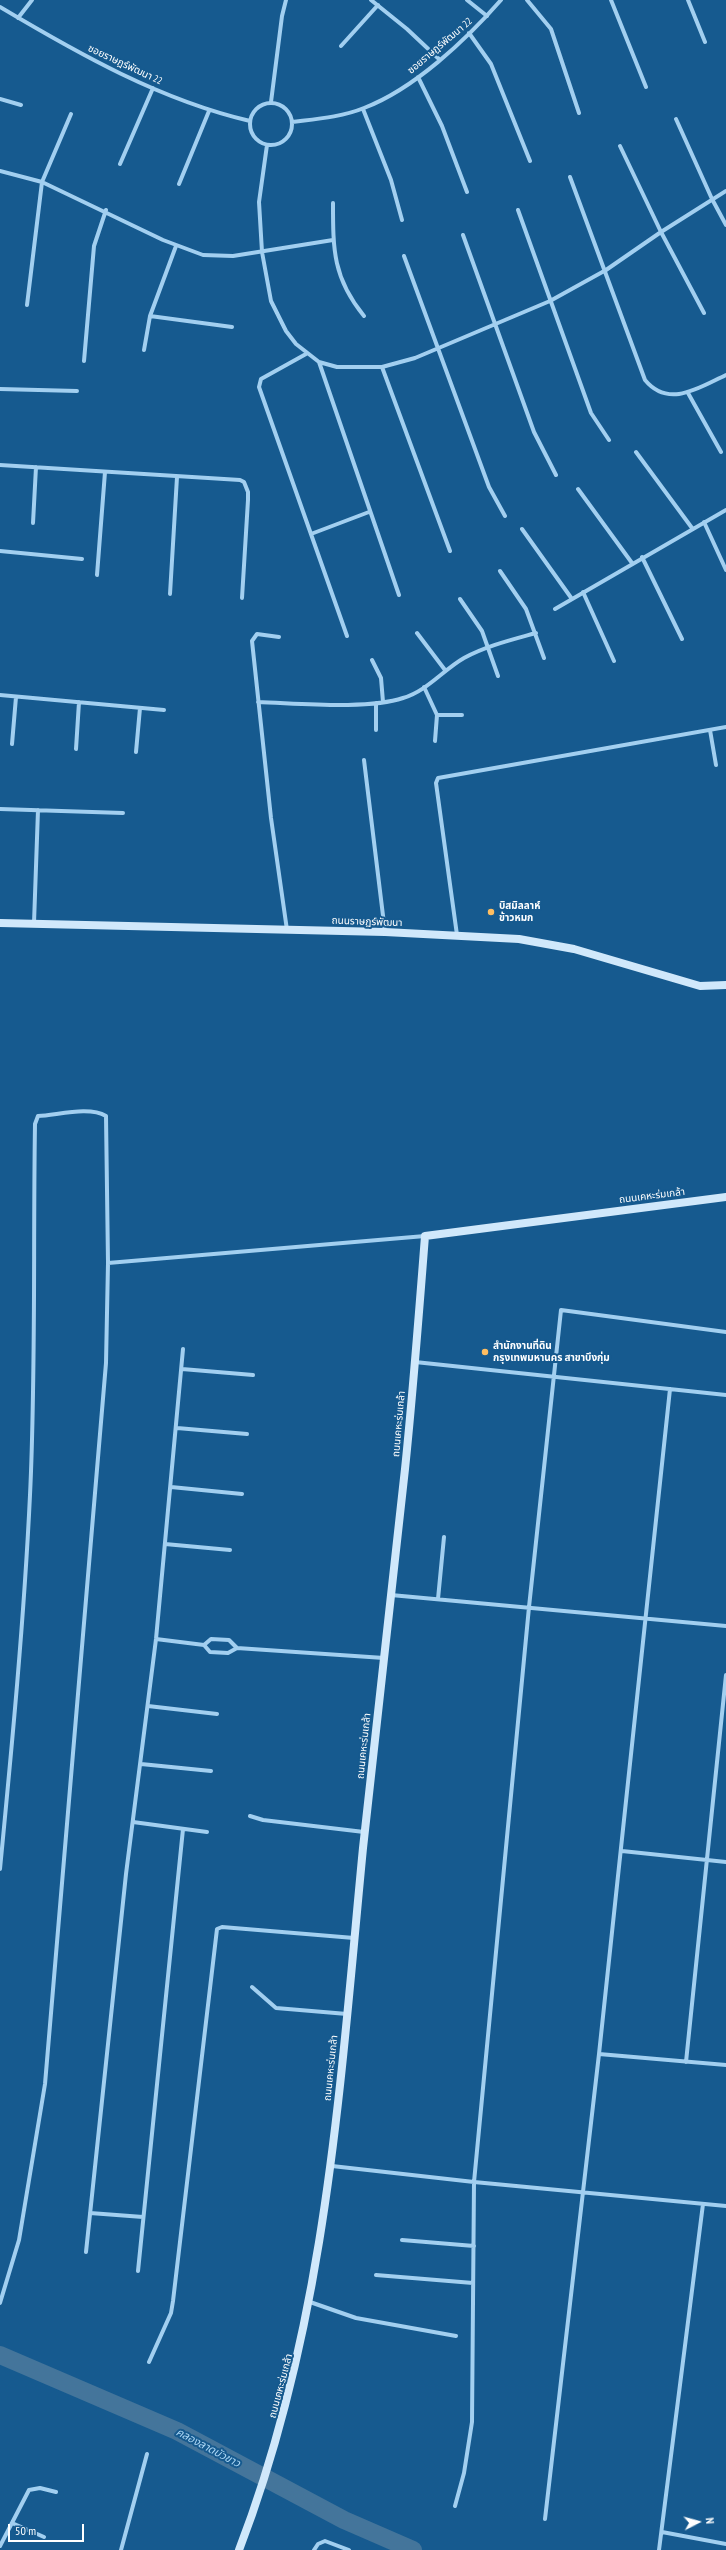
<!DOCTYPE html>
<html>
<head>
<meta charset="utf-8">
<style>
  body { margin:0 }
  #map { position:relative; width:726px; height:2550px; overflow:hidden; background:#165a8f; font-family:"PT Sans Narrow",sans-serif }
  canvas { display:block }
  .north { position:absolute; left:678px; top:2502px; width:40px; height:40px; -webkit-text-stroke:3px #165a8f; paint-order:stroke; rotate:84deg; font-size:11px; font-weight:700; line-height:16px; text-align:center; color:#fff }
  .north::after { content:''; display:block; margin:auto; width:14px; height:18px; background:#fff; clip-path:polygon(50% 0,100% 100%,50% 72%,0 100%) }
  .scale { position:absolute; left:8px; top:2524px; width:76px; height:18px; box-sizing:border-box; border:2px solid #fff; border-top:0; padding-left:5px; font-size:12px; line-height:14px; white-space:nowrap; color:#fff; -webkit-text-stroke:3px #165a8f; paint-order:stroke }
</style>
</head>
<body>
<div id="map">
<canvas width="726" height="2550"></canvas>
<div class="north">N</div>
<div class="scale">50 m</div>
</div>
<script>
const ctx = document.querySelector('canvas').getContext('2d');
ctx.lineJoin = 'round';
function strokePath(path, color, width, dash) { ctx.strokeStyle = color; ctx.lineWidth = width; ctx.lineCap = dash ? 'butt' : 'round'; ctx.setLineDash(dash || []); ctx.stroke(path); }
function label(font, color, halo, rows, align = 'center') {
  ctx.font = font + ' "PT Sans Narrow","Noto Sans Thai",sans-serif'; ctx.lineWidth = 4; ctx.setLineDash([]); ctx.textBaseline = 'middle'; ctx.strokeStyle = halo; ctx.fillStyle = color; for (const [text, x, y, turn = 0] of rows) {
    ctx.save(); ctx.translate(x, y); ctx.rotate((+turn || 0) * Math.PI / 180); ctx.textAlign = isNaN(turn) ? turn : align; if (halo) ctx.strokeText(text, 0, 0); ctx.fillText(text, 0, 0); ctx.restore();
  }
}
strokePath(new Path2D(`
  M0 2355 177 2431 344 2520 413 2550`), '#44759b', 18);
strokePath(new Path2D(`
  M371 0 407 29 440 60
  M467 0 487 16
  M527 0 551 29 579 113
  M611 0 646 87
  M688 0 705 42
  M0 7C79 54 160 100 250 121
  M18 18 32 0
  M469 33 491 64 530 161
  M341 46 378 5
  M418 77 442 126 467 192
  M0 99 21 105
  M271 102 282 16 286 0
  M250 124a21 21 0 1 1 42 0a21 21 0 1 1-42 0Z
  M363 109 391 180 402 220
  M676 119 712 199 726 225
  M292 122C316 119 342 117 364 108 414 89 466 40 501 0
  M267 145 259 202 262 252 271 301 286 331 296 344 319 362 337 367H382L415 358 550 301 606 270 661 232 726 191
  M620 146 661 232 704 313
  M120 164 153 88
  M0 171 42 182 163 240 203 255 233 256 333 240
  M570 177 645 380C669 409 700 387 726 375
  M179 184 209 111
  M333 203C333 250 333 278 364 316
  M518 210 591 413 609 440
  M463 235 534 432 556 475
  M404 256 489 487 505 516
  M27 305 42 182 71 114
  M150 316 232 327
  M144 350 150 316 176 246
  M306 354 261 379 259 387 347 636
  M84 361 94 246 106 210
  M319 362 399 595
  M382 367 450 551
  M0 389 77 391
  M688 393 721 452
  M636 452 692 528
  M0 465 240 480 244 482 248 492V500L242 598
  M578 489 632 563
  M704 522 726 570
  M33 523 36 467
  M522 529 572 599
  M311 534 369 512
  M0 551 82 559
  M642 557 682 639
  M500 571 526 609 544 658
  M97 575 105 472
  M583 592 614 661
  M170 594 177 477
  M460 599 482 631 498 676
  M555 609 726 510
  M417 633 445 670
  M279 637 257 634 252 641 271 818 287 930
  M372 660 381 678 383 702
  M424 687 437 715H462
  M0 695 164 710
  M258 702C296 703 368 710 403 698 427 691 443 670 464 658 486 646 511 640 536 633
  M376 703V730
  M710 730 716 765
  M435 741 437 715
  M12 744 16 697
  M76 749 79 702
  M136 752 140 708
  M364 760 385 932
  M0 809 123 813
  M34 923 38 810
  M457 935 436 783 438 778 726 727
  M415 1362 726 1395
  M182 1369 253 1375
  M177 1428 247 1434
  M171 1487 242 1494
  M165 1544 230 1550
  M391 1595 726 1626
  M438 1599 444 1537
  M156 1639 204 1645 210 1652 228 1653 237 1648 384 1658
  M204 1645 211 1639 229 1640 237 1648
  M148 1706 217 1714
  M141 1764 211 1771
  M250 1816 263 1820 364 1832
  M133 1822 207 1832
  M622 1851 726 1862
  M0 1869C12 1745 24 1620 30 1495 36 1371 33 1247 35 1124L38 1116C58 1115 89 1106 106 1116L108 1263
  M252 1987 276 2008 347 2014
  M599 2054 726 2065
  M686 2062 726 1675
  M332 2166 474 2182 726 2206
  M90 2213 143 2217
  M402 2240 474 2246
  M86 2252 126 1874 156 1639 183 1349
  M138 2271 183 1829
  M376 2275 473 2283
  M310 2302 356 2318 456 2336
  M0 2303 19 2240 45 2084 106 1363 108 1263 425 1236
  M149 2362 171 2313 173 2301 217 1929 222 1927 354 1938
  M455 2506 464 2473 472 2422 474 2182 529 1607 561 1310 726 1332
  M545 2519 599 2054 670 1389
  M12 2523 44 2537
  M662 2532 726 2544
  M0 2546 29 2490 40 2488 56 2492
  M121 2550 147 2454
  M314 2550 318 2544 325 2541 349 2550
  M659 2550 703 2204`), '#a2cff0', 4);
strokePath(new Path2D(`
  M0 923 385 932 519 939 574 949 700 986 726 985
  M239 2550C326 2324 340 2086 363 1848 376 1722 392 1596 405 1469 413 1392 419 1314 425 1236L726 1197`), '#d0e8fb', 8);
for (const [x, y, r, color] of [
  [491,912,4,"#ffbe61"],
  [485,1352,4,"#ffbe61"]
]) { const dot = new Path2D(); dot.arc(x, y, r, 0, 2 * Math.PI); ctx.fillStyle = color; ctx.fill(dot); strokePath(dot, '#165a8f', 1.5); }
label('10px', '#fff', '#165a8f', [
  ["ซอยราษฎร์พัฒนา 22",440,46,-40],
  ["ซอยราษฎร์พัฒนา 22",125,65,25],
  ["ถนนราษฏร์พัฒนา",367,922,2],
  ["ถนนเคหะร่มเกล้า",652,1196,-7],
  ["ถนนเคหะร่มเกล้า",399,1424,-85],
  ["ถนนเคหะร่มเกล้า",364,1746,-84],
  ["ถนนเคหะร่มเกล้า",331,2068,-84],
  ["ถนนเคหะร่มเกล้า",281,2386,-75]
]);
label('bold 10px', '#fff', '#165a8f', [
  ["บิสมิลลาห์",499,906],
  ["ข้าวหมก",499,918],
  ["สำนักงานที่ดิน",493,1346],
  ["กรุงเทพมหานคร สาขาบึงกุ่ม",493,1358]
], 'left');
label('italic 11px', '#aed9f7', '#165a8f', [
  ["คลองลาดบัวขาว",208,2448,28]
]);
</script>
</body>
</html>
